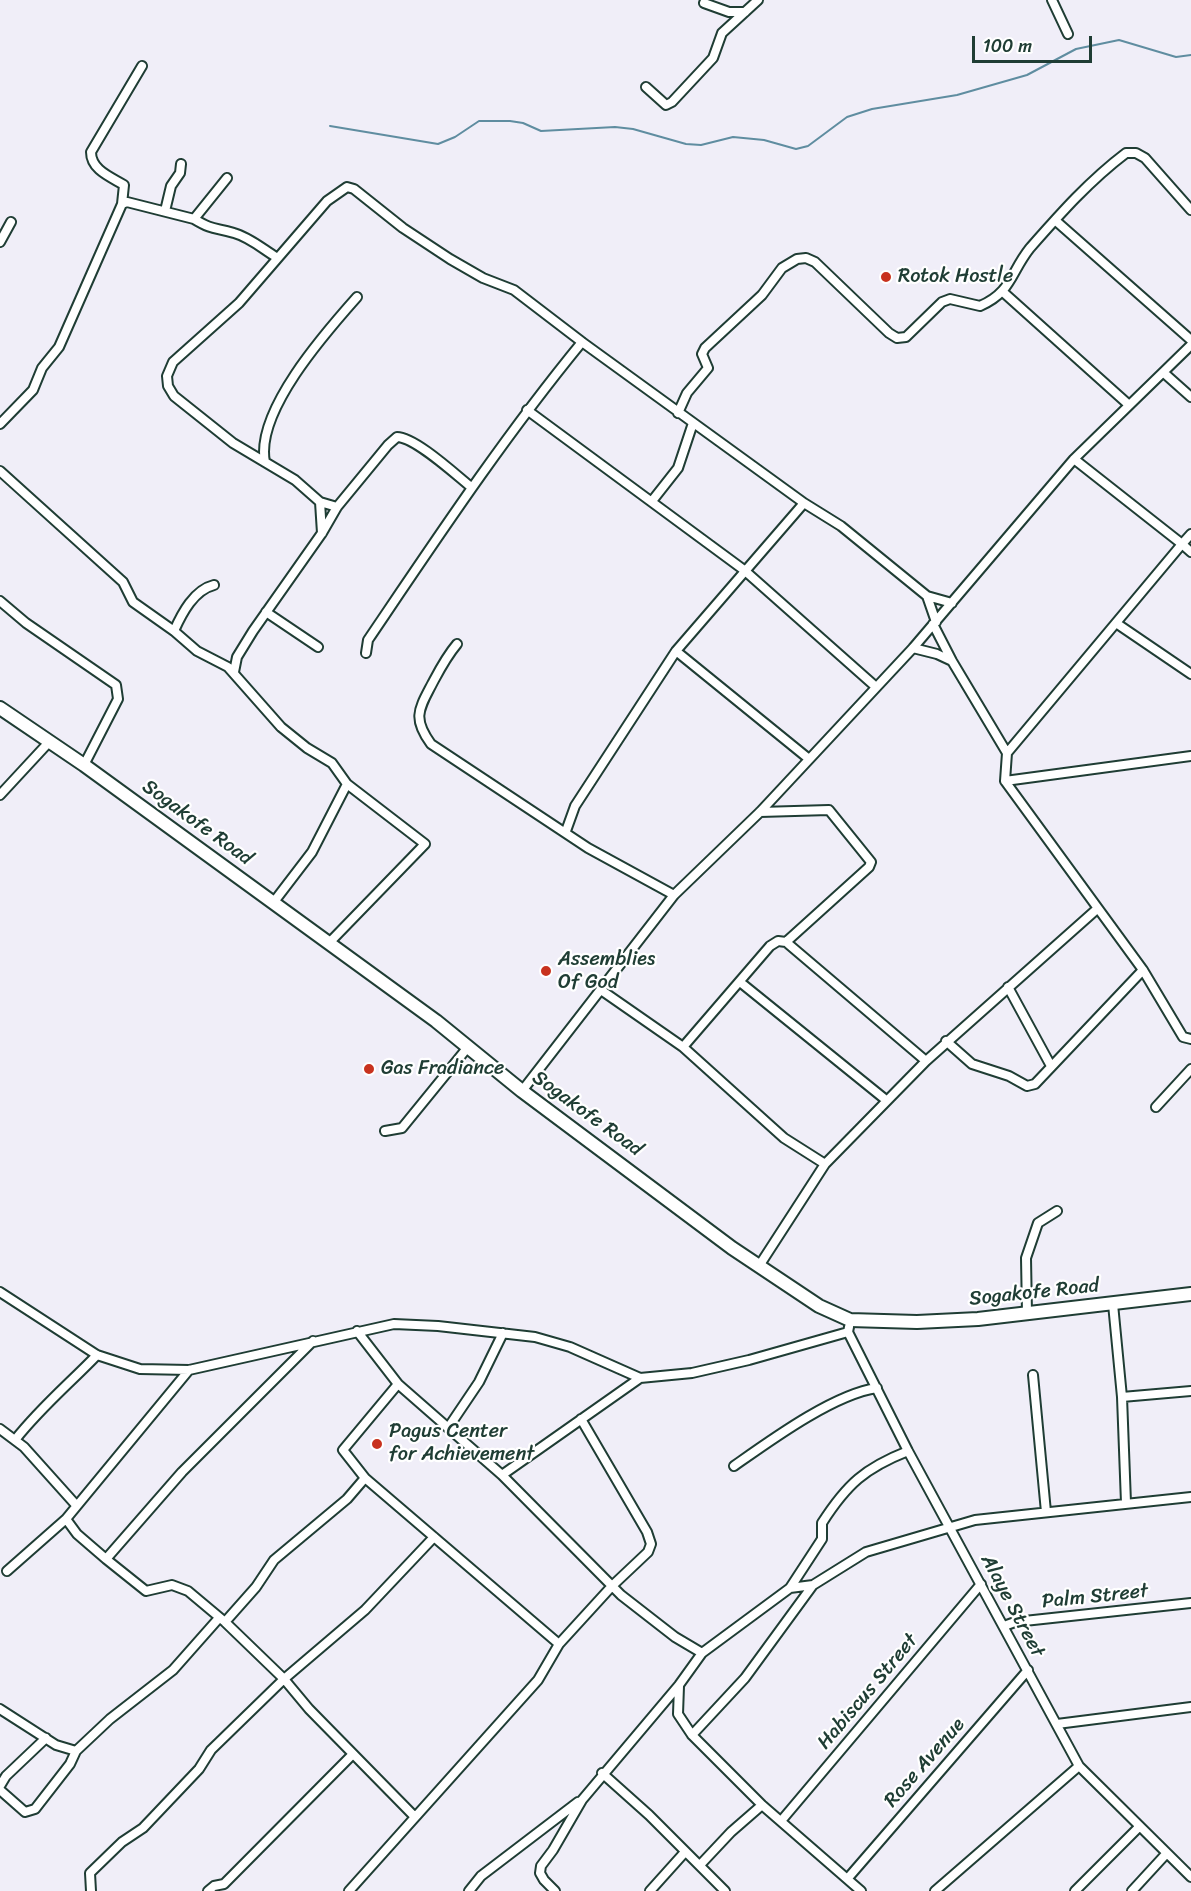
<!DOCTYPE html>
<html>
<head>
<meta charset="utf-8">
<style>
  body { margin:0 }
  #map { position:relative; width:1191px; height:1891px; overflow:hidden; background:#f0eef8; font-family:Sriracha,sans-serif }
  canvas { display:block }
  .scale { position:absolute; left:972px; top:36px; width:120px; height:27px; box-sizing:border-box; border:3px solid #1f3d34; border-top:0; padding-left:8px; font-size:18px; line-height:21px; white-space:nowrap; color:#1f3d34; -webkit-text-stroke:4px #fff; paint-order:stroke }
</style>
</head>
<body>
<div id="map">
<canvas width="1191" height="1891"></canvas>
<div class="scale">100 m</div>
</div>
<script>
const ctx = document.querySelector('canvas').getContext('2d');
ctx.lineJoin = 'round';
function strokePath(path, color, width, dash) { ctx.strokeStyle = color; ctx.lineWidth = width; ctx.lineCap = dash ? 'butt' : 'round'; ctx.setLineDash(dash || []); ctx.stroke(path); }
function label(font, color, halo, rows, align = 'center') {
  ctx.font = font + ' Sriracha,sans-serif'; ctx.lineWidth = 4.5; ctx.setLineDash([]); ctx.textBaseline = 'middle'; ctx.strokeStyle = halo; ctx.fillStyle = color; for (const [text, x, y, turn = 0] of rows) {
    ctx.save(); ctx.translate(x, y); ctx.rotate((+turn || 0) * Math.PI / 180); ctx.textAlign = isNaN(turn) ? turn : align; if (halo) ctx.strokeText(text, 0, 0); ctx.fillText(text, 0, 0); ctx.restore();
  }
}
strokePath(new Path2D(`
  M330 126 438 144 455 137 479 121H510L523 123 541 131 615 127 633 129 686 144 701 145 733 137 764 140 796 149 808 146 847 117 872 109 957 95 1027 75 1076 49 1119 40 1176 57 1191 55`), '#5f8da0', 2);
const minor = new Path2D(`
  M1052 0 1068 34
  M704 3 729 12H745
  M646 87 666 105 672 102 713 58 722 33 758 0
  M122 204 124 185C111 177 91 170 91 152L142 66
  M165 211 171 186 180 173 181 164
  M194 219C214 231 215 227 234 233 249 237 263 249 276 257
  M1056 221 1191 340
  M0 242 11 222
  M1003 292 1129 405
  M1164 373 1191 397
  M527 410 744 570 876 687
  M678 413 687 393 708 368 702 354 705 348 762 295 782 268 797 259 806 258 815 262 889 333 897 338 906 337 942 302 950 299 980 306C1012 292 1010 273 1030 248 1060 214 1089 181 1126 153H1136L1145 158 1191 210
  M0 424 33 390 42 368 59 347 122 204 127 202 194 219 227 178
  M1074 459 1182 544 1007 753 1005 781 1143 970 1183 1037 1191 1039
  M265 462C255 412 325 333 357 297
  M0 471 123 582 133 602 174 631 197 651 228 667 281 727 307 748 332 763 347 784 425 844 328 944
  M652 501 678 468 693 423
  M320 502 322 533
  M804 503 841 526 927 596 952 603
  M337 507 320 502 295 480 233 443 174 396 168 386 167 376 173 362 239 303 327 201 347 187 354 189 403 228 450 259 483 278 514 290 582 342 804 503 676 651 575 806 566 831
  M1191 534 1182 544 1191 552
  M927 596 936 622
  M0 601 26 623 116 685 118 699 84 765
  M266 612 318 647
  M1116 623 1191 674
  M933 624 952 661 1007 753
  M174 631C182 613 194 590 214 585
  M457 644C446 657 440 669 432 684 419 709 412 718 431 744L588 848 674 895 522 1091
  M913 648 937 654 952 661
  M676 651 809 759
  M366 653 368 640C437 538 504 437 582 342
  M234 672 237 657 253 631 322 533 337 507 388 445 397 437C415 437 456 475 471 487
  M1005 781 1191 756
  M0 795 50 741
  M760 812 829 810 871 862 869 867 786 942
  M674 895 760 812 913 648 1074 459 1191 345
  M273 903 312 852 347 784
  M740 982 886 1100
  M1008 987 1051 1066
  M601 990 683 1047 784 1138 825 1164
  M946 1041 972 1064 1009 1076 1027 1086 1035 1084 1143 970
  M683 1047 770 946 778 941 786 942 926 1061 1097 909
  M1156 1107 1191 1069
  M385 1131 402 1128 468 1047
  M759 1266 825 1164 926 1061
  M0 1292 97 1355 140 1369 189 1370 394 1324 438 1326 535 1337 570 1347 640 1378 692 1373 749 1360 848 1332
  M1113 1304 1122 1397 1126 1503
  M1027 1313 1026 1258 1038 1223 1057 1211
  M849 1327 848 1332 908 1451 1079 1766 1191 1877
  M357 1331 398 1384 502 1475 621 1595 675 1637 702 1653
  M1033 1375 1046 1512
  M1122 1397 1191 1391
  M448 1428 479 1382 503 1333
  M0 1429 24 1447 76 1505
  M15 1440C40 1408 69 1384 97 1355
  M734 1466C771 1440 834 1394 877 1388
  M502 1475 640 1378
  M365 1478 559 1644
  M66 1519 77 1534 106 1559 182 1472 313 1341
  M106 1559 146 1591 172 1585 188 1591 225 1622 284 1679 309 1709 415 1817
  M7 1571 66 1519 189 1370
  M790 1588 822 1539V1523C847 1484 865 1468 908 1451
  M225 1622 256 1587 274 1560 347 1499 365 1478 343 1450 398 1384
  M1004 1626 1015 1622 1191 1603
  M679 1686 678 1714 692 1735 762 1805 861 1891
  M0 1709 56 1745 76 1751
  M1057 1724 1191 1707
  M692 1735 745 1678 813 1585 866 1552 975 1520 1191 1497
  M602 1773 649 1815 725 1891
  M0 1786 6 1776 46 1738
  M0 1790 25 1812 35 1809 70 1764 76 1751 110 1719 173 1670 219 1618
  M781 1821 981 1584
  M700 1865 731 1832 762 1805
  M848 1878 1028 1670
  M91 1891 90 1873 122 1842 143 1828 199 1769 211 1750 284 1679 365 1610 434 1537
  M208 1891 214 1886 224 1884 353 1754
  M349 1891 538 1680 559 1644 612 1586 648 1552 651 1544 647 1532 581 1419
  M469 1891 481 1876 578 1802
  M555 1891 544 1880 540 1873 541 1866 553 1850 582 1800 679 1685 702 1653 790 1588 813 1585
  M650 1891 685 1852
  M935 1891 1079 1766
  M1075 1891 1139 1827
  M1132 1891 1166 1854`);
const primary = new Path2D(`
  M0 708 84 765 436 1021 522 1091 732 1248 819 1306 850 1320 917 1322 978 1319 1191 1294`);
strokePath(minor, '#1f3d34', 12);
strokePath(primary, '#1f3d34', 16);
strokePath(minor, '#fff', 8);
strokePath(primary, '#fff', 12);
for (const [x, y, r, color] of [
  [886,277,6,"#c8321e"],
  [546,971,6,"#c8321e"],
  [369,1069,6,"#c8321e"],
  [377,1444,6,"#c8321e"]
]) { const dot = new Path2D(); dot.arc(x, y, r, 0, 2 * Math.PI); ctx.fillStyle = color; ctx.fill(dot); strokePath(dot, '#fff', 2); }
label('20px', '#1f3d34', '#fff', [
  ["Rotok Hostle",898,277],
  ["Assemblies",558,960],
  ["Of God",558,983],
  ["Gas Fradiance",381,1069],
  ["Pagus Center",389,1432],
  ["for Achievement",389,1455]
], 'left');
label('20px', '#1f3d34', '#fff', [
  ["Sogakofe Road",197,823,36],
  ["Sogakofe Road",587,1114,36],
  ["Sogakofe Road",1034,1293,-6],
  ["Palm Street",1095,1597,-6],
  ["Alaye Street",1012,1606,62],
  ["Habiscus Street",868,1692,-50],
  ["Rose Avenue",925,1763,-49]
]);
</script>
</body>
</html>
